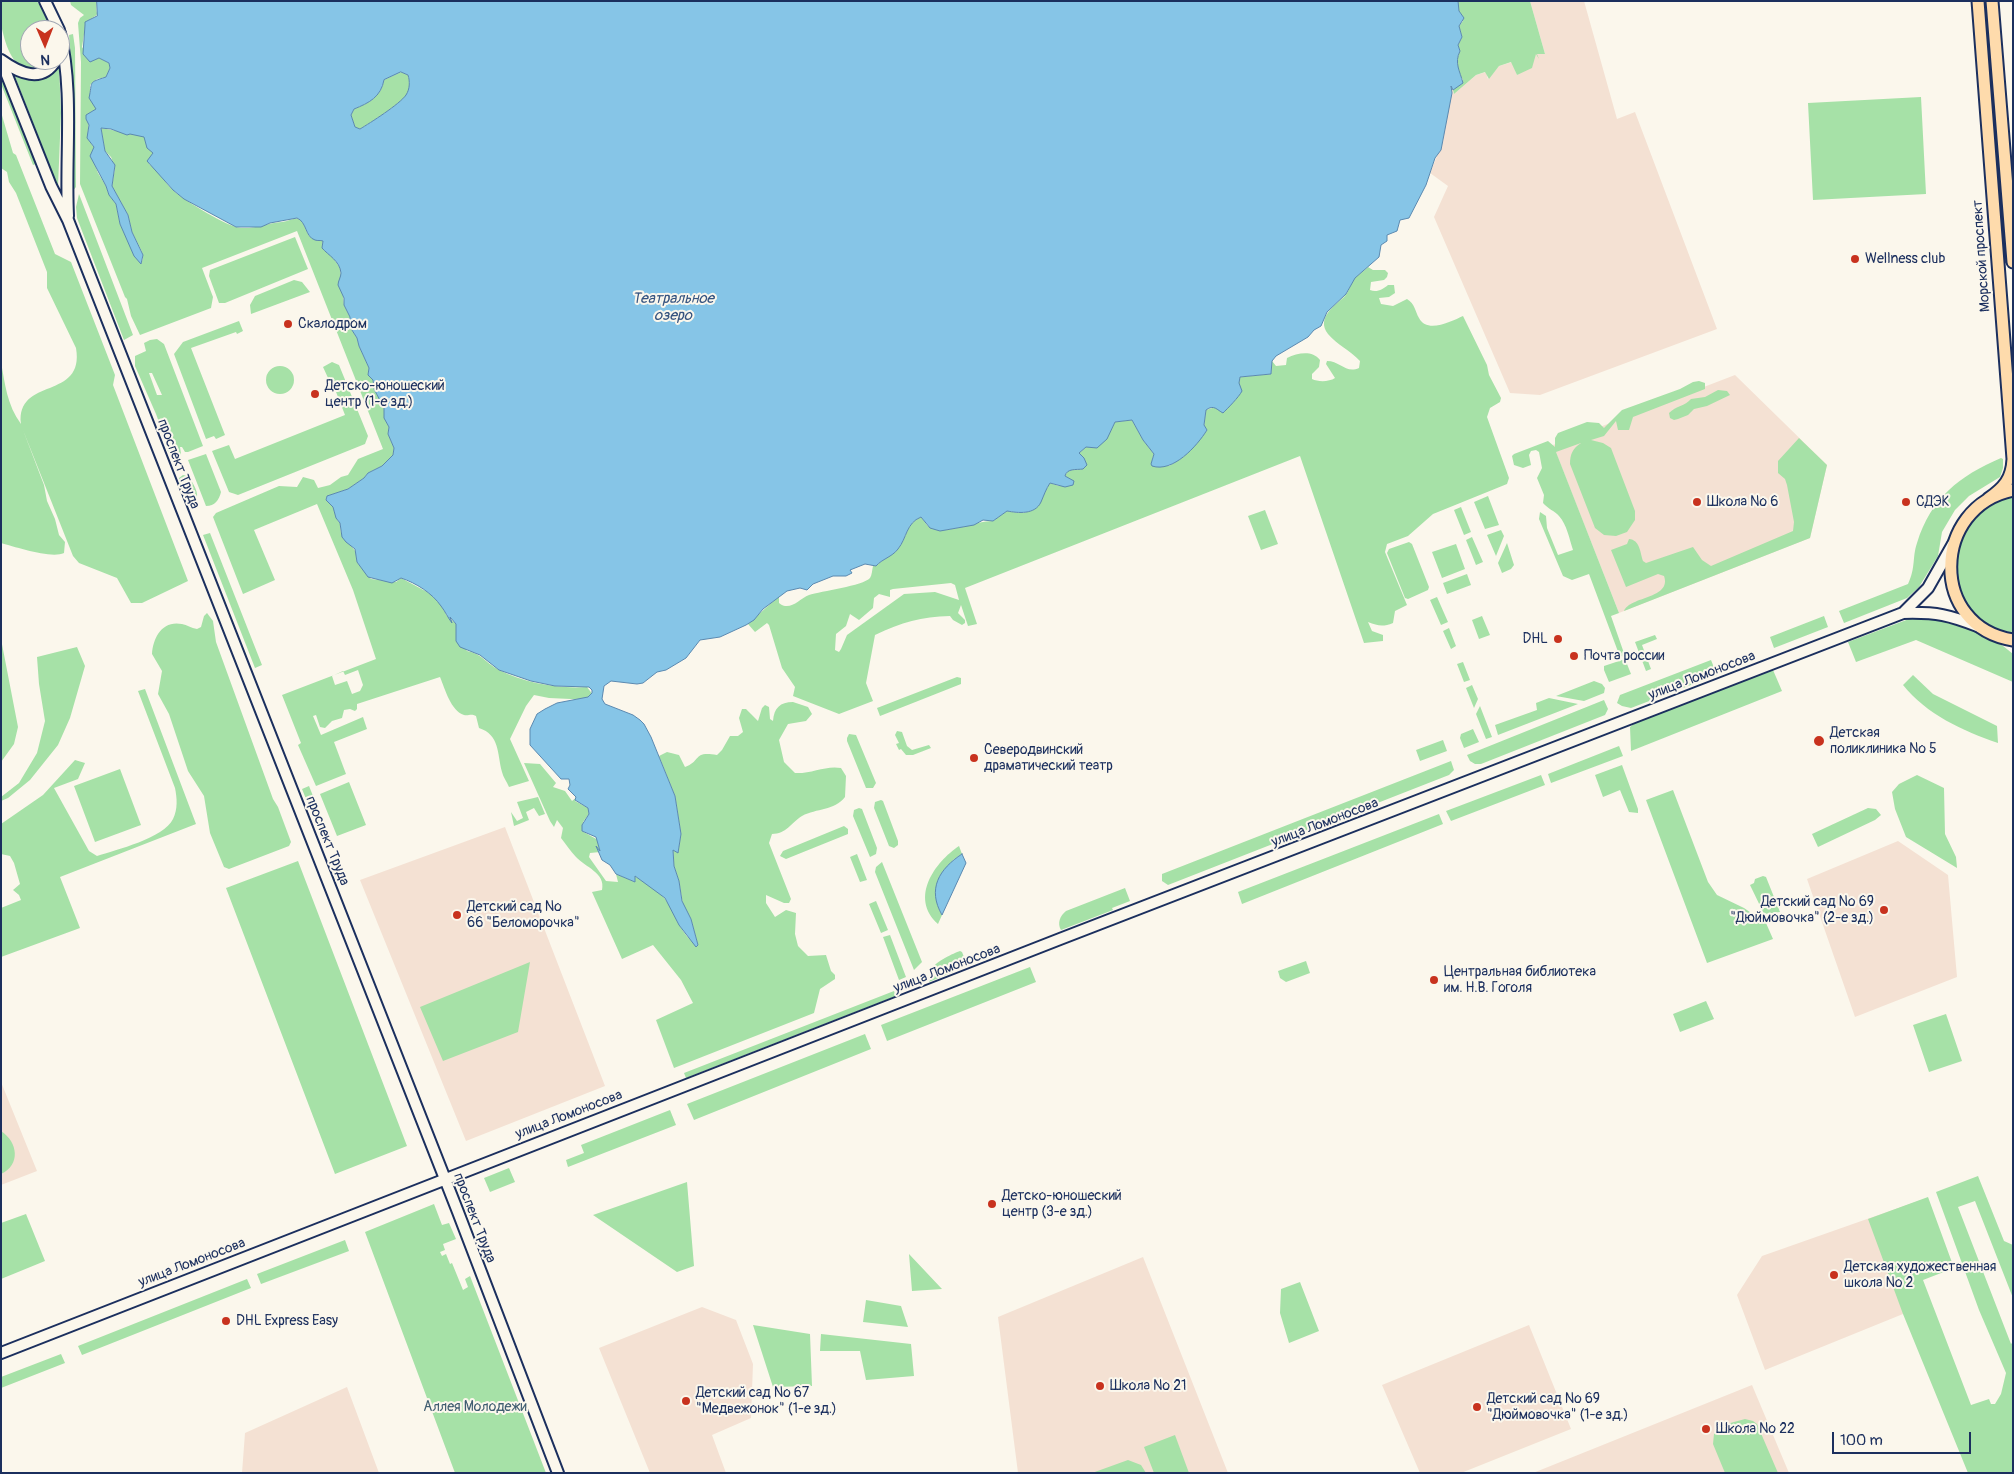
<!DOCTYPE html>
<html>
<head>
<meta charset="utf-8">
<style>
  body { margin:0 }
  #map { position:relative; width:2014px; height:1474px; overflow:hidden; background:#fbf7ec; font-family:Pangolin,sans-serif }
  canvas { display:block }
  .frame { position:absolute; inset:0; border:2px solid #1b2f5e; pointer-events:none }
  .north { position:absolute; left:20px; top:20px; width:50px; height:50px; box-sizing:border-box; background:#fbf7ec; border:1px solid #a1a7b3; border-radius:50%; rotate:179deg; font-size:14px; font-weight:700; line-height:20px; text-align:center; color:#1b2f5e }
  .north::after { content:''; display:block; margin:auto; width:18px; height:22px; background:#c8321e; clip-path:polygon(50% 0,100% 100%,50% 72%,0 100%) }
  .scale { position:absolute; left:1832px; top:1432px; width:139px; height:22px; box-sizing:border-box; border:2px solid #1b2f5e; border-top:0; padding-left:6px; font-size:15px; line-height:18px; white-space:nowrap; color:#1b2f5e; -webkit-text-stroke:4px #fbf7ec; paint-order:stroke }
</style>
</head>
<body>
<div id="map">
<canvas width="2014" height="1474"></canvas>
<div class="frame"></div>
<div class="north">N</div>
<div class="scale">100 m</div>
</div>
<script>
const ctx = document.querySelector('canvas').getContext('2d');
ctx.lineJoin = 'round';
function fill(path, color) { ctx.fillStyle = color; ctx.fill(path, 'evenodd'); }
function strokePath(path, color, width, dash) { ctx.strokeStyle = color; ctx.lineWidth = width; ctx.lineCap = dash ? 'butt' : 'round'; ctx.setLineDash(dash || []); ctx.stroke(path); }
function label(font, color, halo, rows, align = 'center') {
  ctx.font = font + ' Pangolin,sans-serif'; ctx.lineWidth = 4; ctx.setLineDash([]); ctx.textBaseline = 'middle'; ctx.strokeStyle = halo; ctx.fillStyle = color; for (const [text, x, y, turn = 0] of rows) {
    ctx.save(); ctx.translate(x, y); ctx.rotate((+turn || 0) * Math.PI / 180); ctx.textAlign = isNaN(turn) ? turn : align; if (halo) ctx.strokeText(text, 0, 0); ctx.fillText(text, 0, 0); ctx.restore();
  }
}
fill(new Path2D(`
  M1530 1H1584L1617 119 1635 112 1717 329 1540 395 1510 393 1434 217 1448 186 1430 173 1443 141 1446 117 1452 93 1451 83 1454 94 1476 75 1486 72 1488 79 1499 66 1512 62 1517 75 1536 54H1545Z
  M1735 375 1827 465 1810 538 1619 613 1553 445Z
  M505 827 605 1086 466 1141 360 880Z
  M1898 841 1948 875 1957 977 1855 1017 1807 879Z
  M1 1082 37 1171 1 1185Z
  M1921 1200 1935 1238 1903 1314 1765 1370 1737 1295 1762 1256Z
  M1143 1257 1228 1473H1018L998 1317Z
  M702 1307 736 1320 753 1364 751 1418 712 1435 726 1473H650L599 1348Z
  M1529 1325 1571 1429 1461 1473H1420L1382 1385Z
  M1752 1385 1789 1473H1533Z
  M347 1387 379 1473H242L245 1433Z`), '#f4e1d3');
fill(new Path2D(`
  M1 1H37L54 30H30V60H50C45 65 40 69 33 69 13 70 6 46 2 29 0 21 1 10 1 1Z
  M70 1H97C94 20 104 10 86 22L82 47 92 60 99 58 109 63 110 68 106 77 97 79 90 85V94L97 109 91 112C89 124 84 137 94 147V162L98 173 106 186 109 195 116 204 120 224 141 264 143 258 142 252 132 232 128 215 112 186 115 168 111 157 105 151 101 128 144 136 153 153 149 164C160 171 165 184 175 192 186 201 227 227 241 228 256 229 268 223 282 222 289 221 294 217 301 219L309 236 323 241 322 248 330 253 340 268 344 305 350 317 352 330 357 338 359 346 369 368 368 375 373 380 374 389 384 408V417L389 427 388 434 394 448 393 455 382 466 368 473 364 478 348 489 326 497V500L333 507 338 521 340 523 341 533 356 552 357 562 371 579 396 582 401 578 429 593 441 605 447 616 456 624V634L467 651C481 653 487 664 499 670 525 683 558 689 587 687L593 695 592 700 549 698 534 695 526 706 510 739 529 781 509 787C507 782 503 777 502 772 497 753 500 735 479 728L476 716C471 713 469 716 464 715 451 711 445 689 440 677L357 704V709L355 711 350 709 344 710 342 718 332 721 325 728 320 727 316 715 313 716 321 735 363 717 367 729 334 742 346 774 316 786 298 745 301 743 282 695 376 659 353 590 317 504 254 530 275 580 243 594 213 517 216 513 279 486 297 487 303 477 314 480 318 488 330 485 341 477 348 475 358 459 383 449 297 231 202 268 213 297 211 308 140 335 131 316 127 299 125 297 80 184 81 62 78 23 80 18 84 15 71 5ZM358 670 363 685 360 691 352 694 347 681 335 685 332 676 343 671 345 675Z
  M1458 1H1530L1545 54H1537L1539 59 1536 54 1532 68 1517 75 1511 62 1499 66 1489 79 1485 72 1476 75 1454 94 1453 90 1463 80C1457 71 1455 61 1460 51L1458 45 1462 37 1459 26 1463 21C1462 13 1456 10 1458 1Z
  M73 34 75 48 76 187 72 192 73 85 69 35Z
  M59 64 61 113 58 187 14 74C32 83 47 79 59 64Z
  M401 72 408 75C410 81 410 89 407 95 400 104 370 123 360 129L355 127 351 115 354 109C369 103 381 97 384 80Z
  M1 73 36 164 33 165 1 84Z
  M1921 97 1926 194 1813 200 1808 103Z
  M1 112 13 153 16 155 55 254 71 262 115 375 113 385 188 581 142 603H131L117 578 79 563 73 556 23 430 44 485 47 501 55 519 59 535 65 542 64 553C51 559 16 547 1 543V362C5 384 7 405 21 424 16 376 85 401 76 348L47 288V272L16 193 9 182 7 172 1 168Z
  M79 194 133 335 124 340 77 218 76 207Z
  M295 237 308 269 225 303H219L209 276 210 270Z
  M1368 267 1373 270H1385L1388 273 1387 277 1384 280 1371 282 1370 290C1377 293 1383 289 1388 285H1394L1395 293 1389 297 1379 298 1381 304 1393 306 1407 299C1415 304 1415 311 1419 318 1427 334 1452 321 1463 316L1487 365 1489 375 1501 398 1500 402 1490 408 1487 417 1509 478 1507 484 1433 514 1408 536 1387 544 1385 552 1407 605 1395 611 1393 623C1383 627 1378 626 1368 622L1372 631 1383 635V641L1364 643 1300 456 965 588 977 624 968 626 961 605 958 613 965 620V623L962 625 953 620 950 616C921 617 902 622 875 635L866 683 873 701 839 714 793 696 795 687 782 668 769 625 767 623 755 632 748 624 779 596V603C790 612 799 599 809 595 821 591 863 586 870 578 872 575 872 570 873 566H876C882 559 892 556 898 549 907 538 906 523 921 517 925 521 926 526 931 528 949 535 976 520 993 521L1007 511C1040 517 1036 505 1050 483L1059 486 1068 478 1065 476 1068 470 1083 469 1078 454 1086 447C1105 447 1107 436 1115 422L1132 420 1143 440 1154 454 1152 460 1169 466 1183 457 1205 433 1207 430 1204 426 1206 410 1215 407 1226 409 1236 399 1240 377 1271 374 1272 361 1276 366 1286 365 1287 358C1298 353 1312 350 1320 360L1319 367 1312 374V379C1318 382 1329 382 1335 378L1326 364 1327 361C1340 361 1346 374 1359 368L1360 361C1350 350 1337 345 1328 334 1316 318 1334 306 1344 297 1349 292 1350 285 1353 280 1357 275 1363 272 1368 267ZM951 583 955 585 959 600 935 592 904 594 847 635 841 649 839 652 835 650 836 634 846 626 850 614 859 620 873 608 874 598 879 594 890 597V590L893 589Z
  M294 280 302 282 310 292 251 314 250 305 255 296Z
  M239 321 243 331 237 334 236 332 191 348 225 435 216 439 214 436 206 439 174 354 183 342Z
  M157 339 164 344 203 446 188 452H185L182 447H180L181 454 178 458 173 457 167 450V444L156 414 135 366V356L146 351 144 343 150 340ZM149 373H152L162 395H157Z
  M332 362 339 365 368 436 365 444 238 495 229 492 212 451 229 445 235 459 345 415 331 379 329 380 323 367Z
  M266 380a14 14 0 1 1 28 0a14 14 0 1 1-28 0Z
  M1699 381 1705 383V389L1633 417 1629 430H1618L1616 421 1604 436 1591 440 1603 443 1611 448 1635 511V520L1627 532 1616 536 1604 535 1595 528 1570 464C1570 454 1573 448 1581 443L1556 452 1619 613 1611 616 1625 656 1620 657 1589 574 1572 580 1563 576 1539 519 1540 512 1546 516 1547 528 1558 555 1573 550C1569 538 1567 525 1559 516 1555 511 1548 509 1543 503L1544 495 1537 478 1542 468 1539 452 1536 450 1531 451 1529 455 1531 465 1523 468 1514 465 1512 456 1514 454 1548 441 1555 447V438L1558 433 1587 422 1599 423 1604 428 1622 410 1680 389 1693 382Z
  M1718 390 1727 391 1730 395 1707 406 1694 409 1688 415 1678 419 1674 420 1670 418 1669 413C1676 406 1685 406 1691 399L1705 397Z
  M1799 438 1827 465 1810 538 1624 611C1630 596 1672 599 1664 576L1658 574 1626 587 1611 550 1627 544 1629 539C1640 540 1640 552 1643 561L1646 563 1693 547 1702 560 1711 566 1793 531 1794 522 1787 485 1785 479 1778 473V461Z
  M206 454 221 492C219 500 215 506 206 506L188 460Z
  M2001 458 2003 459V468L2000 477 1969 496 1955 510 1942 532 1938 556 1919 587 1907 598 1844 623 1839 611 1908 584C1916 567 1912 558 1917 543 1931 498 1959 476 2001 458Z
  M183 475 188 476C193 483 200 493 196 501L191 502C183 498 179 488 179 478Z
  M1488 496 1499 525 1485 529 1474 502Z
  M2013 497V633C1937 620 1938 511 2013 497Z
  M1461 507 1471 532 1464 535 1454 510Z
  M1265 510 1278 544 1261 550 1248 516Z
  M1501 530 1504 536 1496 556 1487 535Z
  M210 533 262 665 255 668 203 535Z
  M1472 537 1483 562 1476 565 1466 540Z
  M1409 542 1412 544 1429 587 1428 590 1408 599 1405 598 1387 553 1389 549Z
  M1507 543 1514 565 1511 569 1502 573 1498 563Z
  M1456 544 1465 569 1442 578 1432 552Z
  M1467 574 1471 585 1447 594 1443 583Z
  M1437 597 1448 622 1441 625 1430 600Z
  M207 613 213 621 216 642 273 799 278 807 291 842 289 846 229 869 224 867 210 833 204 796 188 771 169 714 158 694 162 671 152 654C153 638 162 620 182 624 187 625 191 628 197 629L201 627 204 616Z
  M1482 616 1490 635 1479 639 1472 620Z
  M1824 616 1828 627 1774 648 1770 637Z
  M1931 618C1961 622 1991 634 2013 654V682L1916 640 1856 662 1848 642 1909 619Z
  M1449 628 1456 646 1451 649 1443 631Z
  M1655 635 1657 639 1642 645 1651 669 1646 671 1635 642Z
  M1 639 18 727 14 744 1 762Z
  M77 647 85 666 70 718 58 745 30 780 8 798 1 801V797L19 783 37 753 45 721 39 684 37 657Z
  M1625 659 1631 674 1609 682 1604 670V666Z
  M1711 660 1717 675 1631 708 1622 706 1617 703 1620 695Z
  M1463 662 1470 680 1464 682 1457 664Z
  M1773 670 1782 691 1631 751 1630 727 1636 722Z
  M1913 675 1933 694 1997 726 1998 743C1963 731 1926 714 1903 685Z
  M957 677 961 678V684L880 716 877 708Z
  M1594 681 1602 684 1605 688 1604 693 1584 701 1556 696Z
  M1472 685 1478 699 1474 708 1466 688Z
  M145 689 196 824 60 877 80 928 1 957V908L21 900 19 895 13 890 20 884 14 863 10 856 1 854V824L43 795 75 760 85 763 78 779 54 788 89 851 97 856C116 850 164 838 173 819 178 809 177 798 175 788L138 691Z
  M1549 698 1578 704 1498 735 1495 725 1537 710 1536 703Z
  M1604 700 1608 709 1605 715 1481 764H1475L1470 761 1467 755Z
  M793 702 808 707 812 714 806 721 788 724 779 740 784 762 795 773C811 774 826 765 841 768L846 776 845 797C834 811 817 808 802 816 791 823 786 834 772 834L769 843 791 899 789 903H784L766 895V903L775 917 786 910 796 913 795 934 798 946 808 956 826 955 831 971 835 975V979L820 989 814 1013 674 1068 656 1020 693 1003 681 980 653 945 622 959 592 892 602 890C606 873 585 867 576 857 570 851 566 844 561 838L563 828 557 820 554 827 550 821 524 763 540 764 556 783 553 787 565 791 572 801 577 797 575 801 588 808 589 814 583 822 582 831 598 840 600 852 590 853 589 857 606 881 618 882 616 874 635 882 634 876C645 882 658 889 665 899 677 914 680 936 698 945L691 919 683 905 679 881 674 866 673 849 678 852 681 834 675 796 659 756 667 752 679 755 685 767C702 761 692 751 717 755L722 750 730 736H738L743 732 739 718 742 709H746L758 721 762 708 765 705 769 707 770 719 773 721C774 708 780 702 793 702Z
  M1480 706 1492 737 1486 739 1476 714Z
  M1473 729 1479 742 1464 748 1460 738 1461 734Z
  M897 731 902 732 907 746 912 750 929 745 931 748 913 755H906L901 749 899 750 896 744 899 743 895 735Z
  M849 734 856 735 876 783 873 788H866L847 741V738Z
  M1443 740 1447 751 1420 761 1416 750Z
  M1619 746 1623 756 1551 783 1548 774Z
  M1451 761 1454 770 1449 775 1168 885 1162 881V874Z
  M1622 765 1638 809V813L1629 812 1620 790 1603 797 1595 775Z
  M120 769 141 825 95 842 74 786Z
  M1541 775 1545 785 1451 821 1446 811Z
  M1917 775 1944 788 1945 834 1956 857 1957 868 1906 837 1895 809 1892 792 1899 784Z
  M349 782 366 825 337 836 320 794Z
  M309 786 326 828 319 831 302 789Z
  M1673 790 1708 882 1717 895 1744 908 1766 923 1773 939 1707 963 1646 800Z
  M538 797 545 814 539 816 534 808 526 812 529 820 514 826 511 812 517 821 523 818 517 802Z
  M881 800 883 801 898 841V845L894 848 889 846 874 808 875 802Z
  M859 808 862 809 877 848 876 854 870 857 853 816 854 810Z
  M1868 808 1876 809 1881 815 1875 820 1818 847 1812 834Z
  M1439 814 1443 824 1242 904 1238 892Z
  M844 826 848 829V834L786 859 780 856 783 851Z
  M959 846 962 854 953 860 938 907 942 915 938 924C909 898 935 862 959 846Z
  M857 854 867 880 860 882 850 857Z
  M298 861 407 1146 335 1174 226 888Z
  M882 862 922 962 914 970 875 872 876 867Z
  M1763 876 1766 877 1780 912 1764 914 1750 885 1754 883 1755 879Z
  M1125 888 1130 901 1112 908 1113 910 1061 930C1057 923 1060 916 1066 911Z
  M876 901 888 930 881 933 869 904Z
  M890 935 906 977 899 980 883 937Z
  M960 951 962 952 966 962 953 972 929 982C932 978 932 974 933 968 935 962 954 953 960 951Z
  M1306 961 1310 973 1286 982 1280 978 1278 971Z
  M530 962 518 1032 443 1061 420 1007Z
  M1030 967 1036 982 887 1041 881 1025Z
  M894 991 896 996 686 1078 684 1073Z
  M1706 1001 1714 1019 1680 1032 1673 1014Z
  M1946 1014 1962 1061 1929 1072 1913 1025Z
  M865 1034 871 1049 694 1120 687 1104Z
  M670 1110 676 1125 568 1167 566 1160 584 1153 581 1145Z
  M1 1131C18 1142 21 1165 1 1174Z
  M509 1168 515 1182 490 1192 484 1178Z
  M1978 1176 2004 1241 2013 1245V1298L1975 1201 1958 1207 2011 1344 2013 1342V1473H1968L1903 1314 1868 1219 1928 1197 1954 1268 1923 1280 1971 1405 1989 1399 1991 1404H1995L2001 1394 2006 1373 1979 1310 1936 1192Z
  M687 1182 694 1266 677 1272 593 1215Z
  M434 1204 442 1225 449 1223 456 1239 443 1244 445 1250 440 1252 442 1256 446 1254 450 1264 452 1263 463 1290 468 1287 465 1279 470 1276 546 1473H455L365 1232Z
  M26 1214 45 1261 1 1279V1223Z
  M345 1240 349 1251 261 1284 257 1274Z
  M909 1254 942 1289 912 1291Z
  M247 1279 251 1288 82 1355 78 1346Z
  M1300 1282 1319 1331 1289 1343 1280 1313 1281 1289Z
  M866 1300 901 1306 908 1327 863 1322Z
  M753 1325 810 1334 812 1386 773 1387Z
  M821 1334 911 1344 914 1376 866 1380 860 1351H820Z
  M61 1354 65 1363 1 1388V1377Z
  M1745 1419 1753 1421 1757 1424 1778 1473H1725L1713 1444 1714 1434 1723 1425Z
  M1175 1435 1189 1473H1154L1144 1447Z
  M1128 1460 1141 1465 1146 1473H1092Z`), '#a6e1a7');
const water = new Path2D(`
  M97 1H1458L1459 11 1464 18 1459 26 1462 37 1458 45 1460 51C1454 63 1460 71 1463 83L1453 90 1451 86 1452 93 1441 150 1435 158 1426 185 1409 218 1400 220 1397 231 1387 235V241L1381 245 1379 257 1355 278 1346 294 1327 312 1321 326 1314 330 1308 337 1276 356 1272 361 1271 374 1240 377 1239 383 1242 391C1239 397 1227 409 1223 413 1217 410 1214 404 1206 410L1204 425 1207 430C1197 446 1173 473 1152 466L1151 464 1154 454 1143 440 1132 420 1115 422 1107 439 1097 448 1086 447 1079 453 1084 458 1087 465 1083 469C1076 470 1067 468 1065 476L1074 481 1073 485 1065 487 1050 483C1046 489 1044 495 1041 502 1035 515 1018 513 1007 511L993 521 983 520 974 525 940 531 930 528 921 517C906 523 907 538 898 549 892 557 882 559 876 566L865 564 850 570 852 573 846 576H833L813 584 807 590 800 588 787 591 763 609 754 620 746 625 720 637 700 640 686 658 666 670 657 672 643 683 637 684 611 681 604 686 602 699 605 704 633 715 640 720 644 724 651 737 675 796 681 834 678 853 673 850 674 866 679 881 682 901 691 919 698 945 696 947 679 925 665 898 635 876V882L616 874 610 865 602 860 596 846 600 851 596 837 582 831V825L589 814 588 808 575 800 576 797 568 789 570 785 569 779H561L530 745V729L537 714 545 709 557 703 588 697 592 693V690L589 687 555 686 531 681 499 670 480 655 460 647 456 641V624L450 617 452 623C448 618 445 611 441 606 432 593 416 583 401 578L392 583 368 577 357 562 355 549 346 542 342 537 340 523 336 518 333 507 326 500 327 496 348 489 364 478 368 473 382 466 393 455 394 448 388 434 389 427 384 418V408L374 389 373 380 368 375 369 368 359 346 357 338 350 327V317L344 305V298L338 285C338 281 341 277 341 273 340 261 328 255 322 248L323 241C320 240 318 241 315 240 305 237 307 222 297 218L270 223 261 227H236L184 199 173 190 147 161 153 153 147 148 144 137 130 134 127 135 111 129 101 128 105 151 115 165 112 186 128 215 132 232 143 255 141 264 134 256 120 224 116 204 109 195 106 186 90 156 94 147 87 138 89 125 86 119V115L96 109 89 98C93 81 87 83 106 77L110 68 109 63 99 58 90 62 83 54 85 25V22L97 16ZM401 72 408 75C410 81 410 89 406 95 400 104 370 123 360 129L355 127 351 115 354 109C369 103 381 97 384 80Z
  M962 854 966 863 942 915C927 889 939 869 962 854Z`);
fill(water, '#86c5e7');
strokePath(water, '#5b89b0', 1);
const secondary = new Path2D(`
  M45 1 59 30
  M60 33C74 93 65 156 68 216
  M1 60 51 186 68 220 458 1212 558 1473
  M1 60C19 73 42 84 56 60
  M1903 613 1928 588 1953 544
  M1 1353 1060 939 1903 613C1937 612 1949 615 1980 627`);
const primary = new Path2D(`
  M1978 1 2013 459C2012 479 2004 488 1988 499
  M1992 1 2013 262
  M2013 490C1931 507 1929 627 2013 640`);
strokePath(secondary, '#1b2f5e', 14);
strokePath(primary, '#1b2f5e', 15);
strokePath(secondary, '#fbf7ec', 10);
strokePath(primary, '#fedbac', 11);
for (const [x, y, r, color] of [
  [1855,259,5,"#c8321e"],
  [288,324,5,"#c8321e"],
  [315,394,5,"#c8321e"],
  [1697,502,5,"#c8321e"],
  [1906,502,5,"#c8321e"],
  [1558,639,5,"#c8321e"],
  [1574,656,5,"#c8321e"],
  [1819,741,6,"#c8321e"],
  [974,758,5,"#c8321e"],
  [1884,910,5,"#c8321e"],
  [457,915,5,"#c8321e"],
  [1434,980,5,"#c8321e"],
  [992,1204,5,"#c8321e"],
  [1834,1275,5,"#c8321e"],
  [226,1321,5,"#c8321e"],
  [1100,1386,5,"#c8321e"],
  [686,1401,5,"#c8321e"],
  [1477,1407,5,"#c8321e"],
  [1706,1429,5,"#c8321e"]
]) { const dot = new Path2D(); dot.arc(x, y, r, 0, 2 * Math.PI); ctx.fillStyle = color; ctx.fill(dot); strokePath(dot, '#fbf7ec', 2); }
label('14px', '#1b2f5e', '#fbf7ec', [
  ["Морской проспект",1982,256,-94],
  ["проспект Труда",178,464,69],
  ["улица Ломоносова",1702,676,-21],
  ["улица Ломоносова",1325,823,-21],
  ["проспект Труда",327,841,68],
  ["улица Ломоносова",947,969,-21],
  ["улица Ломоносова",569,1115,-21],
  ["проспект Труда",474,1218,69],
  ["улица Ломоносова",192,1263,-21]
]);
label('14px', '#1b2f5e', '#fbf7ec', [
  ["Wellness club",1865,259],
  ["Скалодром",298,324],
  ["Детско-юношеский",325,386],
  ["центр (1-е зд.)",325,402],
  ["Школа № 6",1707,502],
  ["СДЭК",1916,502],
  ["DHL",1548,639,"right"],
  ["Почта россии",1584,656],
  ["Детская",1830,733],
  ["поликлиника № 5",1830,749],
  ["Северодвинский",984,750],
  ["драматический театр",984,766],
  ["Детский сад № 69",1874,902,"right"],
  ["\"Дюймовочка\" (2-е зд.)",1874,918,"right"],
  ["Детский сад №",467,907],
  ["66 \"Беломорочка\"",467,923],
  ["Центральная библиотека",1444,972],
  ["им. Н.В. Гоголя",1444,988],
  ["Детско-юношеский",1002,1196],
  ["центр (3-е зд.)",1002,1212],
  ["Детская художественная",1844,1267],
  ["школа № 2",1844,1283],
  ["DHL Express Easy",236,1321],
  ["Школа № 21",1110,1386],
  ["Детский сад № 67",696,1393],
  ["\"Медвежонок\" (1-е зд.)",696,1409],
  ["Детский сад № 69",1487,1399],
  ["\"Дюймовочка\" (1-е зд.)",1487,1415],
  ["Школа № 22",1716,1429]
], 'left');
label('14px', '#3e5c70', '#fbf7ec', [
  ["Аллея Молодежи",475,1407]
]);
label('italic 15px', '#365480', '#fbf7ec', [
  ["Театральное",673,299],
  ["озеро",673,316]
]);
</script>
</body>
</html>
